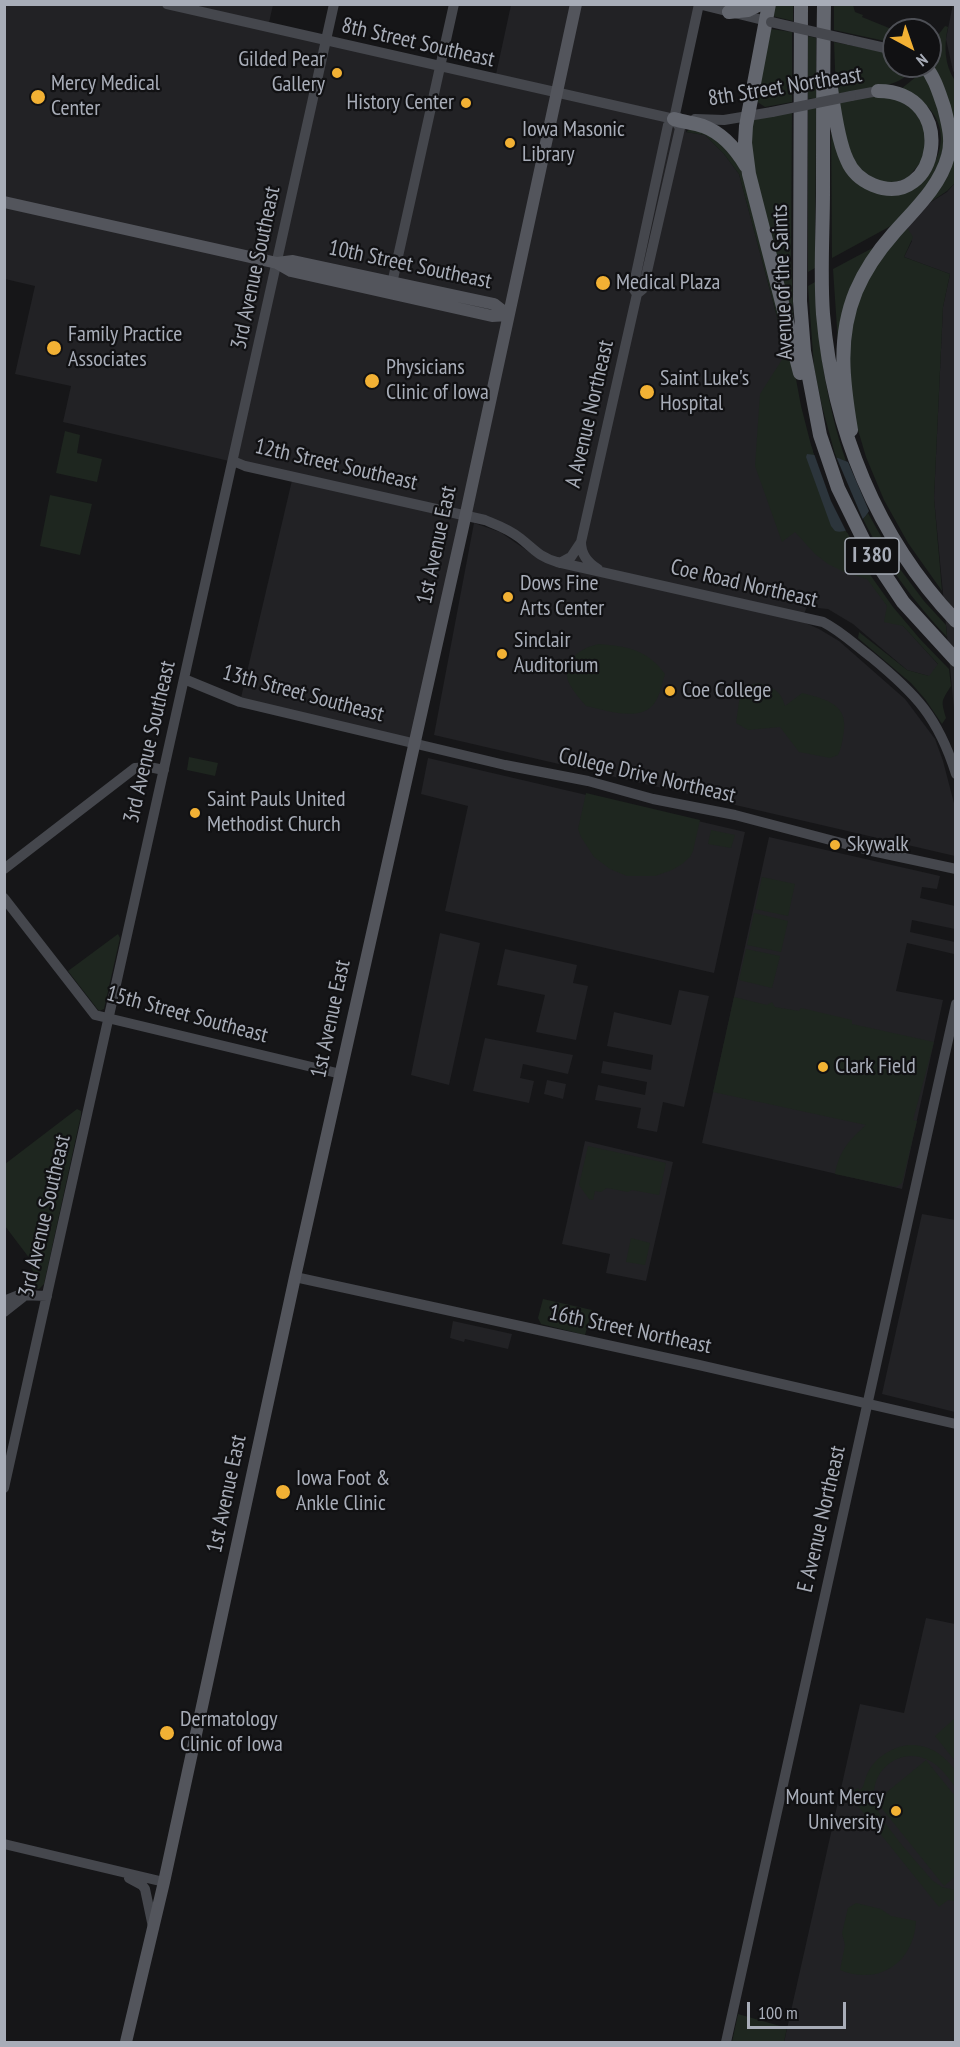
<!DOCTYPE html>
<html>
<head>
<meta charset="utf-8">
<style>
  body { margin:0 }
  #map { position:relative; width:960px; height:2047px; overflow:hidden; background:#161618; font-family:"PT Sans Narrow",sans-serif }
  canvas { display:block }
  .frame { position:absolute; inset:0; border:6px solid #a8adb8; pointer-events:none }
  .north { position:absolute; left:882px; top:18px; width:60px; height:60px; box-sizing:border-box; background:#111113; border:2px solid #4d4f55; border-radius:50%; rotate:140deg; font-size:16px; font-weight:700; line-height:24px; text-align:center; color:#a8adb8 }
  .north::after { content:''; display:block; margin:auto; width:21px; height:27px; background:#f2b134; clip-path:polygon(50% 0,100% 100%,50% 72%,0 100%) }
  .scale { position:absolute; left:747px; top:2002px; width:99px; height:27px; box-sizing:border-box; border:3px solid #a8adb8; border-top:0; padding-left:8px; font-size:18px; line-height:21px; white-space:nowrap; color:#a8adb8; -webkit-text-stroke:4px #111113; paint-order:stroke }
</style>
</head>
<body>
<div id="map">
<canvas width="960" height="2047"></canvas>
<div class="frame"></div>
<div class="north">N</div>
<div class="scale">100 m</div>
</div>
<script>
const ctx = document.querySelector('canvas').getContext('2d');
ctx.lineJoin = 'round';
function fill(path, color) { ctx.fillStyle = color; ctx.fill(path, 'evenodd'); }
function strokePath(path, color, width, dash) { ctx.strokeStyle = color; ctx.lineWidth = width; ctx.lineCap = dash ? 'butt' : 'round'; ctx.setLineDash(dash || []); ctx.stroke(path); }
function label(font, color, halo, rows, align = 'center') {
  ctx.font = font + ' "PT Sans Narrow",sans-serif'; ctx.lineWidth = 4.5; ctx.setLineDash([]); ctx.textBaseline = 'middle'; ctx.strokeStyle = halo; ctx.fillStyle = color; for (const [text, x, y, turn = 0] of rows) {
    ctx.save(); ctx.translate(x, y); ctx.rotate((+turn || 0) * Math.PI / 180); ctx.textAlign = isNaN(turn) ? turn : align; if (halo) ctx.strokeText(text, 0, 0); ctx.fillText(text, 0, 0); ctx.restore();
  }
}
fill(new Path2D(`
  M953 4 956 5 955 73 953 71 946 39Z
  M4 5H273L268 27 495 79 511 5H699L674 119 686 123V132L705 135 724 154 739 174 781 332 785 355 837 536 897 619 945 672 943 680 907 670 853 624 828 609 807 607 803 616 549 560 504 527 466 515 413 742 240 702 293 476 63 422 71 386 15 374 35 286 5 279Z
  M955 183V720L934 498 943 307 950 274 904 257 912 241 903 230 917 211 947 192Z
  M474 523 500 532 532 554 801 621 819 629 839 641 905 699 935 739 943 761 955 807V856L434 735Z
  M428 758 745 832 714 973 445 911 468 806 421 794Z
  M769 837 940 876 937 889 922 887 920 898 955 906V929L912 920 910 932 955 942V946L954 954 907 943 896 991 943 1000 902 1189 702 1143Z
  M440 933 480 943 449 1085 411 1075Z
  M505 949 577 965 573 983 588 986 576 1040 536 1032 545 995 497 985Z
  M679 990 709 996 684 1107 663 1102 657 1132 637 1128 641 1108 595 1100 598 1085 645 1095 647 1082 601 1073 603 1061 651 1070 653 1055 607 1046 614 1012 671 1025Z
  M485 1038 573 1055 568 1074 523 1064 520 1078 534 1081 529 1103 473 1091Z
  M547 1080 566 1084 563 1099 544 1094Z
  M585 1141 673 1162 646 1281 606 1273 610 1254 562 1244Z
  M922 1214 955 1220V1412L882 1394Z
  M453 1321 512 1334 508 1349 465 1339 464 1342 450 1338Z
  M926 1618 955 1624V2042H784L860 1704 904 1713Z`), '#222225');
fill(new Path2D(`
  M774 5H793V21L772 16Z
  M834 5H853L855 12 863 15 862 17 894 30V43L834 30Z
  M945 26 948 27C944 46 944 64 955 81V183L947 191 917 211 950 161 931 57 935 39Z
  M771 29 792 32V102L765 107 756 101Z
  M808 36 816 38V98L808 99Z
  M834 42 894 54V66L915 67C900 90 860 89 836 94Z
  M922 72 929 80 947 135 936 173 898 222 832 258 831 108 838 141 874 189 930 171C953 135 938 105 901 89Z
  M872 96 910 99 934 147 903 183H878L853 166 837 103Z
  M816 107 815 268 808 272V109Z
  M792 112 791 258 794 332 749 159 752 120Z
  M692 128 710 133 741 165 793 363 801 406 811 445 820 471 840 519 871 576 893 607 920 639 949 669 951 686C941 702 941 700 946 718L942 724 925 699 911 683 858 638 859 632 907 670 929 676 938 664 903 626 884 622 887 606 867 579 844 572 828 564 815 554 795 532 782 542 755 466 760 394 785 355 781 332 739 174 724 154 705 135 686 132Z
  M908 229 913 237 904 257 950 274 943 307 934 498 942 591 908 543 884 500 866 457 853 413 848 337 863 284 903 230Z
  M880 244 838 343 833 269Z
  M815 282C818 344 826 402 846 461L836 458 822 406 814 367 808 286Z
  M65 431 80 435 77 453 102 459 97 482 56 473Z
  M50 495 92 504 80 555 40 546Z
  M868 513 897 565 924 601 946 625 947 637C913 601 885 563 863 519Z
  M599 644C627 646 648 650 665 674 662 683 660 697 653 705 638 722 605 710 586 706 580 699 573 691 569 683 560 661 582 647 599 644Z
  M759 683C773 687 781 691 785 706L802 693C828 700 850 704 843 737 842 743 841 749 838 755L830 758 799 752 780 727 748 730 736 723 740 695 753 684Z
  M189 757 218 763 215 776 187 770Z
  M586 793 700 820 693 851 690 857 682 864 672 870 655 876H627L610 869 594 857 581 837 578 829Z
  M711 830 735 835 731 848 708 844Z
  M762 877 795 884 788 916 755 909Z
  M754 913 788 921 781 952 747 945Z
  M118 934 120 938 104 1009 99 1011 68 971Z
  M746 949 780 956 772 988 739 980Z
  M734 997 767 1005 772 1002 775 1007 799 1011 801 1008 852 1020V1024L934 1042 913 1120 917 1121 902 1183 896 1187 835 1174C839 1151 850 1139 866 1125L713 1092Z
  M77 1109 81 1111V1115L44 1284 39 1289 26 1290V1287L33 1282 35 1275 30 1265V1259L5 1226V1164Z
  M588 1146 666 1163 659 1195 632 1190 628 1192 607 1188 601 1192 595 1191 593 1200 589 1199 579 1185Z
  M631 1238 650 1243 645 1265 626 1262Z
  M543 1299 592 1310 585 1335 541 1324 538 1318Z
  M955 1718V1761L935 1736Z
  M908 1745C929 1744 943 1754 955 1770V1787C947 1776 939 1764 926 1759 898 1747 868 1773 875 1802 879 1822 918 1863 932 1880L942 1887 955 1890V1901L948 1900 939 1907 850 1796 851 1792 858 1788 860 1791C864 1786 864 1783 866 1777 873 1759 889 1748 908 1745Z
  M926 1760 955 1796V1877L944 1886 876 1801Z
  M856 1903 881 1909 891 1916 916 1921C914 1963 878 1986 840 1970L845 1945 842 1933 848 1908Z
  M738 2014 787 2028 784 2042H732Z`), '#1e261f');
fill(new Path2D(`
  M807 454 838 458 848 462 869 511C863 521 847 535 835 531L831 526 806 457Z`), '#2c353c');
fill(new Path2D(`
  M813 451 835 454 864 522 847 533 831 501Z`), '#161618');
strokePath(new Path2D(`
  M167 4 674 119 679 118
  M698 4 771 22
  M850 40 894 50
  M851 96 878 91
  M695 119 724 120 772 112
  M391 288 454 4
  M637 294 633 288 668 125 674 119 699 4
  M233 461 245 466 485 520C497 525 509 529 520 538 534 549 539 557 557 562L823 622C841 631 855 645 871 657 916 694 938 717 956 774
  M581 542C581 554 588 563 598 569
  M560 563 571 557 581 542 637 294 643 289 680 128 674 119
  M184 679 240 702 505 765 588 781 653 799 735 815 872 851 956 869
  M4 869 135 768 149 767 164 770
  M4 898 95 1015 341 1074
  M295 1277 699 1365 956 1424
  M4 1301 19 1295 47 1296
  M4 1312 23 1297
  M4 1488 334 4
  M4 1844 164 1882
  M129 1878 142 1885 145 1889 153 1927
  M726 2042 956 1004`), '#45474d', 10);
strokePath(new Path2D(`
  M4 202 277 263 291 271 492 316 508 315
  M277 263 293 261 494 304 508 315
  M126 2042 164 1882 295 1277 463 527 576 4`), '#53555c', 12);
strokePath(new Path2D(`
  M769 4 746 126 745 143 749 174 800 373
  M801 4 800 301 804 351 820 435 838 488 869 551 903 602 956 660
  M824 4C823 67 823 129 823 191 823 232 820 273 823 314 833 429 876 537 956 621
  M729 12 748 10 760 4
  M831 88C834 109 838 141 847 160 852 172 861 180 873 185 939 212 960 91 878 91
  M674 119C684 122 694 123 703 126 722 133 736 149 746 166
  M851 430C843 382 837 337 856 291 865 270 878 251 893 234 913 211 940 187 948 156 953 140 948 123 944 107 939 93 935 78 925 66`), '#63666e', 14);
strokePath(new Path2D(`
  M771 22 850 40
  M772 112 851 96`), '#45474d', 10);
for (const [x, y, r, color] of [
  [337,73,6,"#f2b134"],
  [38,97,8,"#f2b134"],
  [466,103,6,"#f2b134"],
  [510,143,6,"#f2b134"],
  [603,283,8,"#f2b134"],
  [54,348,8,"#f2b134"],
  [372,381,8,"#f2b134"],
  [647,392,8,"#f2b134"],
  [508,597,6,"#f2b134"],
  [502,654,6,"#f2b134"],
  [670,691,6,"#f2b134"],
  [195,813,6,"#f2b134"],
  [835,845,6,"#f2b134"],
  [823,1067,6,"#f2b134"],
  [283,1492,8,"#f2b134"],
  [167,1733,8,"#f2b134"],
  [896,1811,6,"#f2b134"]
]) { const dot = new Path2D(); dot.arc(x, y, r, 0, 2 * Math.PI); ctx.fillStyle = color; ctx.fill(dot); strokePath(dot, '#111113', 2); }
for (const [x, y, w] of [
  [872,556,54]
]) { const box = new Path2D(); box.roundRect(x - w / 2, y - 18, w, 36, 4.5); ctx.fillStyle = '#111113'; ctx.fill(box); strokePath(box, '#a8adb8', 1.5); }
label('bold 21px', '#a8adb8', null, [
  ["I 380",872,556]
]);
label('22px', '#a8adb8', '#111113', [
  ["8th Street Southeast",418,43,13],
  ["8th Street Northeast",785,87,-9],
  ["10th Street Southeast",410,265,12],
  ["3rd Avenue Southeast",256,268,-78],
  ["Avenue of the Saints",783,282,-92],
  ["A Avenue Northeast",590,414,-77],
  ["12th Street Southeast",336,465,13],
  ["1st Avenue East",437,545,-78],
  ["Coe Road Northeast",744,584,13],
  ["13th Street Southeast",303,694,15],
  ["3rd Avenue Southeast",150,742,-77],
  ["College Drive Northeast",647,776,13],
  ["15th Street Southeast",187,1015,15],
  ["1st Avenue East",331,1019,-78],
  ["3rd Avenue Southeast",45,1216,-77],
  ["16th Street Northeast",630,1330,12],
  ["1st Avenue East",227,1494,-78],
  ["E Avenue Northeast",822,1519,-77]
]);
label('22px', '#a8adb8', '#111113', [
  ["Gilded Pear",325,60,"right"],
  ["Gallery",325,85,"right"],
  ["Mercy Medical",51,84],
  ["Center",51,109],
  ["History Center",454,103,"right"],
  ["Iowa Masonic",522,130],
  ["Library",522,155],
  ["Medical Plaza",616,283],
  ["Family Practice",68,335],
  ["Associates",68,360],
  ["Physicians",386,368],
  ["Clinic of Iowa",386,393],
  ["Saint Luke's",660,379],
  ["Hospital",660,404],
  ["Dows Fine",520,584],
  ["Arts Center",520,609],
  ["Sinclair",514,641],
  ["Auditorium",514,666],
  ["Coe College",682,691],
  ["Saint Pauls United",207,800],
  ["Methodist Church",207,825],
  ["Skywalk",847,845],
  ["Clark Field",835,1067],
  ["Iowa Foot &",296,1479],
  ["Ankle Clinic",296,1504],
  ["Dermatology",180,1720],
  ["Clinic of Iowa",180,1745],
  ["Mount Mercy",884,1798,"right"],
  ["University",884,1823,"right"]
], 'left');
</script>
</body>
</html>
